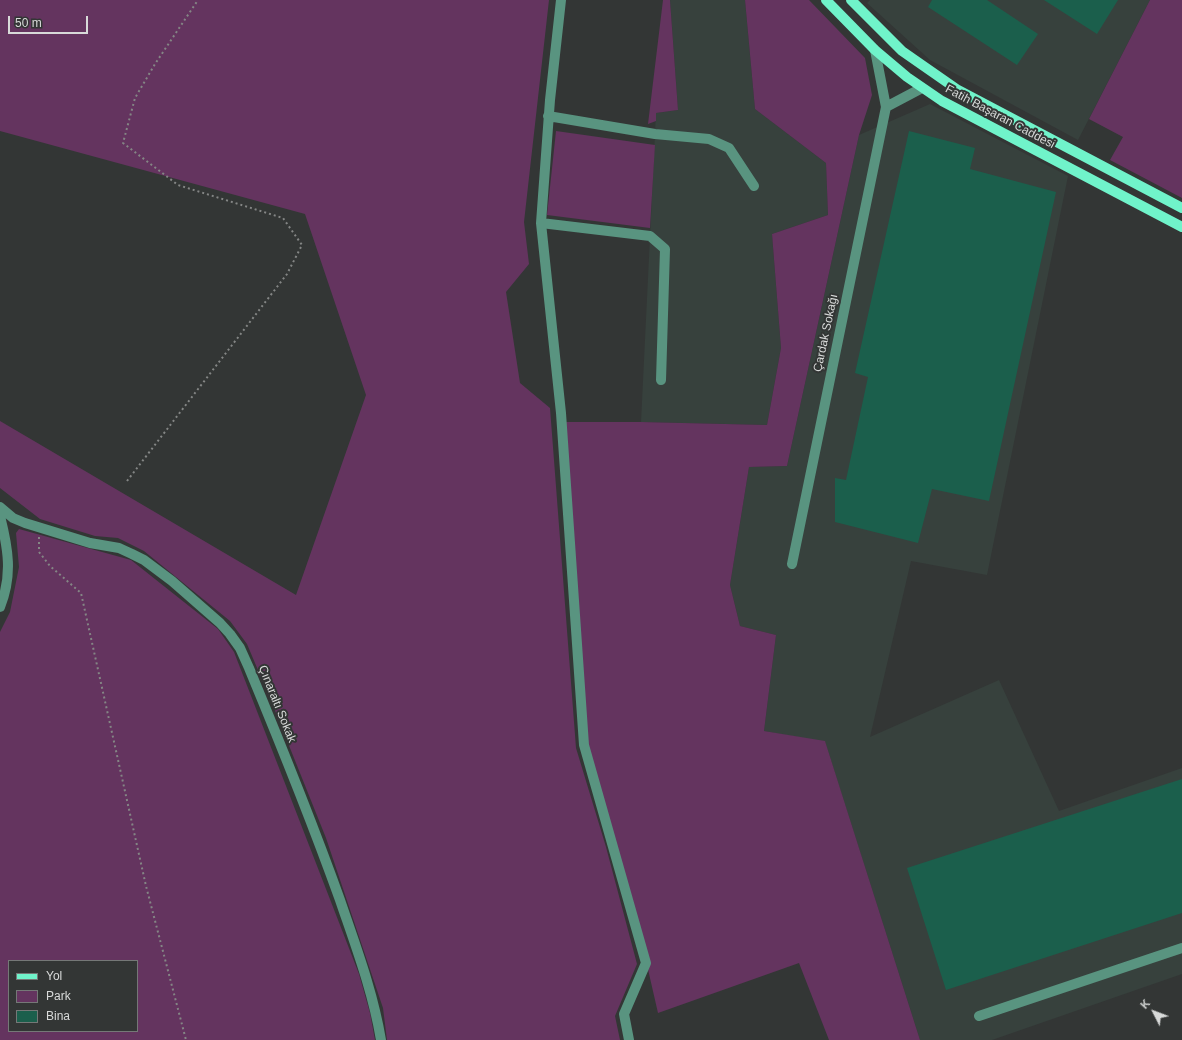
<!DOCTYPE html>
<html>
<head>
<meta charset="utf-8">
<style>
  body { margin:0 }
  #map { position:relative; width:1182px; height:1040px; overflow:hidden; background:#333635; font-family:Helvetica,sans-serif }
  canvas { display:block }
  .legend { position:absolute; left:8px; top:960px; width:130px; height:72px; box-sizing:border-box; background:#333635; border:1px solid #757877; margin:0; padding:5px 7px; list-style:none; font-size:12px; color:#d8dad9 }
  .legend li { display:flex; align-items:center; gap:8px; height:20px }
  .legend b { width:20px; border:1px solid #757877 }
  .north { position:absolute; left:1134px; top:992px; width:40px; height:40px; -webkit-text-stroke:3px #333635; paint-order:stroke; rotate:312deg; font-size:11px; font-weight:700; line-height:16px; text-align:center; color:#d8dad9 }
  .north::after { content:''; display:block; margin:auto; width:14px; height:18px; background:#d8dad9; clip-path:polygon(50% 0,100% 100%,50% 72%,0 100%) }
  .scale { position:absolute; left:8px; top:16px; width:80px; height:18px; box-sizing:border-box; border:2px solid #d8dad9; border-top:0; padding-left:5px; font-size:12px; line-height:14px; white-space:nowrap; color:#d8dad9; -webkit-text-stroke:3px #333635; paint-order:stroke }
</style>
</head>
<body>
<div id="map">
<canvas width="1182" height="1040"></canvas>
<ul class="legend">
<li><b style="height:5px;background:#70f3ca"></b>Yol</li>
<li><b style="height:11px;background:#64345f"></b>Park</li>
<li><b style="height:11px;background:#1b5f4c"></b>Bina</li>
</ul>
<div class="north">K</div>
<div class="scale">50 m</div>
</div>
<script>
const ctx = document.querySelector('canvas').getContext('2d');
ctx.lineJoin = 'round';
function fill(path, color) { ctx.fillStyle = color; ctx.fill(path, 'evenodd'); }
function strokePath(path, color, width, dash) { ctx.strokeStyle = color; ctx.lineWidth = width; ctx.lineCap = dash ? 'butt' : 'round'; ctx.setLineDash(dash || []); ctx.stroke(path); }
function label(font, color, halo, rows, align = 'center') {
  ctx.font = font + ' Helvetica,sans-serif'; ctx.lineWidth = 4; ctx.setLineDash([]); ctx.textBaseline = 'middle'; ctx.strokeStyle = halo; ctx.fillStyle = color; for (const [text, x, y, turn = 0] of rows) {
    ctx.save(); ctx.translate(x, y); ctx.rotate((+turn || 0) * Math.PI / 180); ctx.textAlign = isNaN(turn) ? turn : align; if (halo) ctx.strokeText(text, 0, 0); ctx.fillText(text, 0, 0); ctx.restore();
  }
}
fill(new Path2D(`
  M670 0H745L755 109 826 163 828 215 772 234 781 348 767 425 641 422 656 113 678 110Z
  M870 0H1150L1078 140 930 60 867 3Z
  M930 104 1068 176 987 575 911 561 870 737 999 680 1059 811 1182 768V974L992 1040H920L825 742 764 731 776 635 740 626 730 585 749 467 787 466 859 135Z`), '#37413d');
fill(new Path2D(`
  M0 0H549L524 222 529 264 506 292 520 383 550 408 576 748 606 847 637 964 615 1016 620 1040H387L383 1008 326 838 276 713 247 644 230 621 144 551 118 538 95 536 40 519 0 488V421L296 595 366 395 305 214 0 131Z
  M663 0H670L678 110 656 113V121L648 124Z
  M745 0H809L865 58 872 95 859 135 787 466 749 467 730 585 740 626 776 635 764 731 825 741 920 1040H829L799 963 658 1013 647 965 585 745 565 422H641L767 425 781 348 772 234 828 215 826 163 755 109Z
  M1150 0H1182V198L1110 160 1123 137 1089 119Z
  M556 131 655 145 650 228 547 215Z
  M19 529 131 560 218 629 234 652 359 974 370 1013 375 1040H0V632L10 612 19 567 16 533ZM9 961H137V1031H9Z`), '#64345f');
fill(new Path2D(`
  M932 0H987L1038 34 1017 65 928 7Z
  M1044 0H1118L1097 34Z
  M909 131 975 148 970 169 1056 192 989 501 932 489 918 543 835 522V478L846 480 868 377 855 373Z
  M1182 779V913L946 990 907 868Z`), '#1b5f4c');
strokePath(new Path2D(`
  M127 481 287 274 302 245 283 218 178 185 123 143 135 98 155 64 198 0
  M39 537V552L50 566 81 593 146 886 186 1040`), '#848685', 2, [2, 3]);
strokePath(new Path2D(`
  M561 0 550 100 541 223 561 413 584 745 646 963 624 1014 629 1040
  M886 107 922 88
  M548 116 655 134 709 139 729 148 754 186
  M541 223 650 236 665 249 661 380
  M0 507 13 518 25 523 90 543 119 548 132 554 144 560 172 581 220 623 230 634 240 648 249 668C281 745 312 822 340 900 356 947 373 992 381 1040
  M0 516C8 548 13 575 0 607
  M792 564 886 107 875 50
  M979 1016 1182 948`), '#599480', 10);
strokePath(new Path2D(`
  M826 0 875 50 907 77 942 101 1182 227
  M851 0 902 51 958 90 1182 208`), '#70f3ca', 10);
label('12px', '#d8dad9', '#333635', [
  ["Fatih Başaran Caddesi",1000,117,28],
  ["Çardak Sokağı",826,333,-78],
  ["Çınaraltı Sokak",277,704,68]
]);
</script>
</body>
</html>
